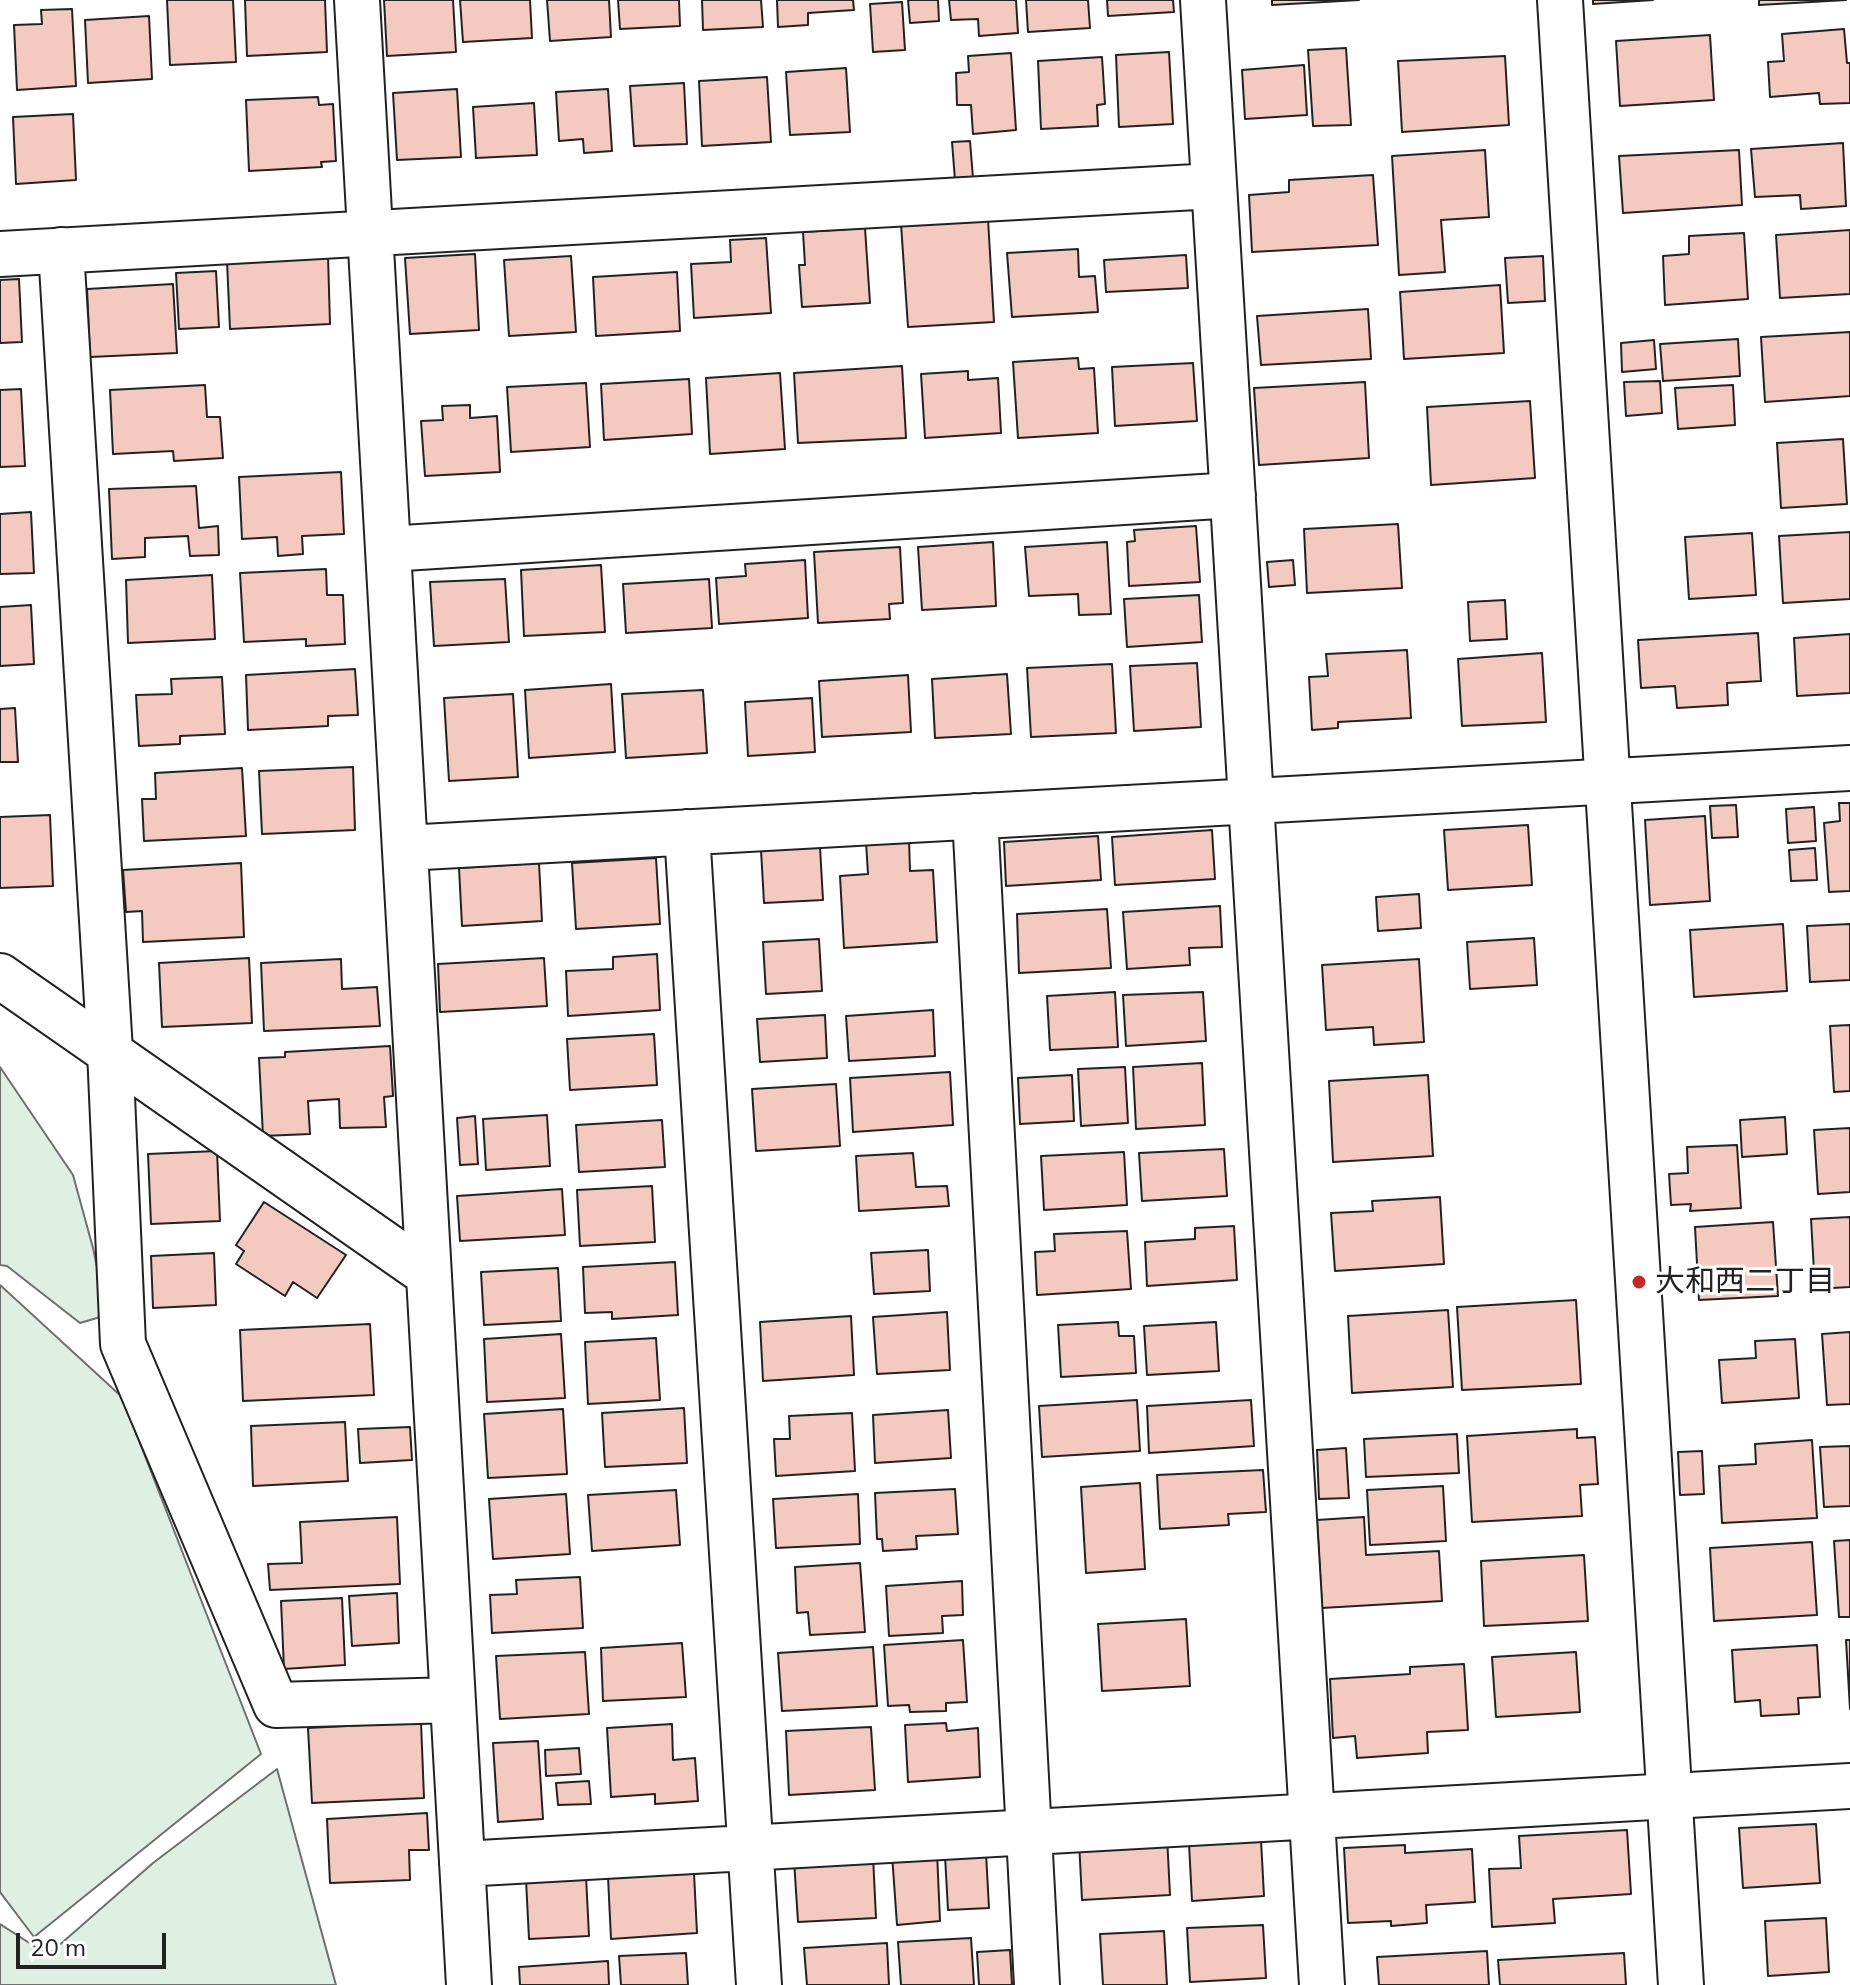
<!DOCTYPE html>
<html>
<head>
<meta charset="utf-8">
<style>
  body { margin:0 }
  #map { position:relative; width:1850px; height:1985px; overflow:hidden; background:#fff; font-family:Mulish,sans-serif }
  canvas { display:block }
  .scale { position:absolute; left:16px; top:1933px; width:150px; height:36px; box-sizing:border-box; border:4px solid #222; border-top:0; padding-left:10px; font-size:24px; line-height:28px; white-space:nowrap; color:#222; -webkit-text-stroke:6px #fff; paint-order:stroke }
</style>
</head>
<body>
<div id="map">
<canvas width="1850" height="1985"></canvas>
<div class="scale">20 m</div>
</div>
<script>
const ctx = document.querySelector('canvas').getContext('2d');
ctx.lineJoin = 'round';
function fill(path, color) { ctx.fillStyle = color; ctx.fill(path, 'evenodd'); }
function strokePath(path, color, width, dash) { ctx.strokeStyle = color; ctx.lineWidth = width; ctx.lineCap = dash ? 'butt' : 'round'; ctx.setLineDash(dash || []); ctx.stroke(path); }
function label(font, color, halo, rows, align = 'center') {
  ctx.font = font + ' Mulish,"Noto Sans JP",sans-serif'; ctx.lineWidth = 6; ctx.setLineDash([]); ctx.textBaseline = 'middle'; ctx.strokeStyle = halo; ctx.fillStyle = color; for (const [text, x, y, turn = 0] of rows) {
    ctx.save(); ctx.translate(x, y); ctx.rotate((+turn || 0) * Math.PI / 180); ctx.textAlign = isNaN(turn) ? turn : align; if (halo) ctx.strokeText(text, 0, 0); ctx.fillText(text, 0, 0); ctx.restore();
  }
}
const green = new Path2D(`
  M0 1067 73 1175 93 1248 107 1315 80 1323 7 1266 0 1265Z
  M0 1285 122 1397 261 1754 34 1937 0 1892Z
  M277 1769 336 1985H0V1924L48 1955 153 1863Z`);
fill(green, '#e0efe3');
strokePath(green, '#6f6f6f', 2);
const building = new Path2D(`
  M167 0H233L236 62 170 65Z
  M245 0H325L327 52 247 56Z
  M384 0H453L456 52 387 56Z
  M460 0H530L532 38 463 42Z
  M547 0H609L611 37 550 41Z
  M618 0H679L680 26 620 29Z
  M702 0H761L763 27 703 30Z
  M777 0H853L854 10 808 13V25L778 27Z
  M908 0H938L939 21 910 23Z
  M949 0H1016L1018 33 979 36 978 19 951 20Z
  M1026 0H1088L1090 28 1028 32Z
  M1107 0H1173L1174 12 1108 16Z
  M1272 0H1359L1272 5Z
  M1593 0H1653L1593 4Z
  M1759 0H1846L1759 5Z
  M902 2 905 50 873 52 870 4Z
  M72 9 76 86 17 90 14 25 42 24 41 10Z
  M149 16 152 79 88 83 85 20Z
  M1844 29 1847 63H1850V103L1820 104 1819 93 1770 97 1768 62 1784 61 1782 34Z
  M1710 35 1714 100 1620 106 1616 41Z
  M1346 48 1351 125 1313 126 1308 50Z
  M1169 52 1173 124 1119 127 1116 55Z
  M1011 53 1016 130 973 134 971 105H957L956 73 969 72 968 56Z
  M1505 56 1509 125 1402 132 1398 61Z
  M1102 57 1105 104 1097 105 1098 126 1041 129 1038 61Z
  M1304 65 1307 115 1245 119 1242 70Z
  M846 68 850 132 790 135 786 72Z
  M767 77 771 142 702 146 699 81Z
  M684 83 687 144 634 146 630 86Z
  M457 89 461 157 397 160 393 93Z
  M608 89 612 151 584 153 583 139 559 141 556 92Z
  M318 97 319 105 333 104 336 161 321 162 322 167 249 171 246 100Z
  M534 103 537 155 476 158 473 107Z
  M73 114 76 180 16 184 13 117Z
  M970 141 973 178 955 180 952 142Z
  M1843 143 1846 206 1801 209 1800 195 1755 197 1751 149Z
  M1485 150 1489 217 1441 220 1445 272 1399 275 1392 156Z
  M1739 150 1742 205 1623 213 1619 156Z
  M1373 175 1378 245 1252 252 1249 195 1289 192V180Z
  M988 219 994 322 908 327 901 224Z
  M865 228 870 303 802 307 799 265H805L803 232Z
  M1850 230V294L1780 298 1776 235Z
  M1744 233 1748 299 1665 305 1663 256 1689 254V236Z
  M766 238 771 313 694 318 691 264 731 262 730 240Z
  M1078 249 1079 277 1095 276 1098 312 1012 317 1007 253Z
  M475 254 479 330 410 334 405 258Z
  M1186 255 1188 288 1106 292 1104 260Z
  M328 256 330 324 230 329 227 261Z
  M571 256 576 332 509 336 504 260Z
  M1543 256 1545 301 1508 303 1505 258Z
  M216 271 219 327 179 329 176 273Z
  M677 272 680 331 596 336 593 277Z
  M19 279 22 342 0 343V280Z
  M173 284 177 353 90 357 87 289Z
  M1500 285 1504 353 1404 359 1400 292Z
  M1368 309 1371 359 1261 365 1257 316Z
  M1850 332V396L1765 402 1761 337Z
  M1738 339 1740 376 1663 381 1660 344Z
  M1654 340 1656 369 1622 372 1621 343Z
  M1078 358 1079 369 1094 368 1098 433 1018 438 1013 362Z
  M1193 363 1197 421 1115 426 1112 367Z
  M902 366 906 438 798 443 794 373Z
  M968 371V380L998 378 1001 433 925 438 921 374Z
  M780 373 785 449 710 454 706 378Z
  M689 379 692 434 604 440 601 384Z
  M1660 381 1662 413 1626 416 1624 382Z
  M1365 382 1369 458 1259 465 1254 388Z
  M586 383 590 447 511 452 507 387Z
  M205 385 207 417H220L223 458 174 461 173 451 113 454 110 390Z
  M1733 385 1735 425 1678 429 1675 388Z
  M21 389 25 466 0 467V390Z
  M1530 401 1535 478 1431 485 1427 407Z
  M470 405V418L497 416 500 472 425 476 421 421 443 420 442 406Z
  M1843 439 1847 504 1781 508 1777 443Z
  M341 472 344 534 302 536 303 554 278 556 277 537 242 539 239 477Z
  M196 486 199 528 218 526 219 555 190 556 188 536 145 538V557L112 559 109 489Z
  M31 512 34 573 0 574V514Z
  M1398 524 1402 588 1307 593 1304 529Z
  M1196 526 1200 582 1129 586 1127 542 1135 541 1134 530Z
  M1850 532V599L1783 603 1779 536Z
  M1752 533 1756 595 1689 599 1685 537Z
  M993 542 996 606 922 610 918 547Z
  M1107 542 1111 614 1079 615 1078 594 1029 596 1025 547Z
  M900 547 903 603 889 604 890 619 818 623 814 552Z
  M805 560 808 618 719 624 716 578 746 576 745 564Z
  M1293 560 1295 585 1269 587 1267 562Z
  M601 565 605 632 524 636 521 570Z
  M326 569 327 595H343L345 644 306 646V639L244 642 240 573Z
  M212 575 215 639 128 643 126 580Z
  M505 579 509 642 434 646 430 582Z
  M709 579 712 628 626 633 623 584Z
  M1199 595 1202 642 1127 647 1124 599Z
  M1505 600 1507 639 1470 641 1468 602Z
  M31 605 34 664 0 666V607Z
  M1758 633 1761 681 1727 683 1728 705 1677 708 1675 686 1641 688 1638 640Z
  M1850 634V693L1797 696 1794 638Z
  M1407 650 1411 718 1338 722V728L1312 730 1309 677 1328 676 1326 654Z
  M1542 653 1546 722 1462 726 1458 659Z
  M1197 663 1201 727 1134 731 1130 666Z
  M1112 664 1116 733 1031 737 1027 668Z
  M355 669 358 715 328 716V726L248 730 246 675Z
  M1007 674 1011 734 935 738 932 679Z
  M908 675 911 732 822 737 819 681Z
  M222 677 225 734 180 736V744L139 746 136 695 172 694 171 679Z
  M611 684 615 752 529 758 525 690Z
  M703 690 707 753 626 758 622 694Z
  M513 694 518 777 449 781 444 698Z
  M812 698 815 752 748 756 745 702Z
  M15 708 18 762H0V709Z
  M353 767 355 830 262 834 259 771Z
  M242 768 246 836 144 841 142 799H156L155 773Z
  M1839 803H1850V891L1829 892 1824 823 1840 821Z
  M1736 805 1738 837 1712 838 1710 806Z
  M1814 807 1816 841 1788 843 1786 809Z
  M50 815 53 886 0 888V817Z
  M1705 816 1710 901 1650 905 1645 820Z
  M1528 825 1532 885 1448 890 1444 830Z
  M1212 830 1215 879 1115 885 1112 837Z
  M1098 836 1101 880 1006 886 1004 842Z
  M909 839 910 871 933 870 937 942 844 948 840 876 868 874 866 842Z
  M820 847 823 900 764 903 761 850Z
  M1815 848 1817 880 1791 881 1789 850Z
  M656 858 660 924 576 929 572 863Z
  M241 863 244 937 143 942 142 911 126 912 123 870Z
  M539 863 542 921 462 926 459 868Z
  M1419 894 1421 928 1378 931 1376 897Z
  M1220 906 1222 947 1189 948 1190 965 1127 969 1123 912Z
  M1107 909 1111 968 1019 973 1017 914Z
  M1783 924 1787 991 1694 997 1690 930Z
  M1850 924V980L1810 982 1807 926Z
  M1534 938 1537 985 1470 989 1467 942Z
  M819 939 822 991 766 994 763 942Z
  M657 954 660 1010 568 1016 566 971 613 969V957Z
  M249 958 252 1023 162 1027 159 963Z
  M544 958 547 1006 440 1012 438 964Z
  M341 959 342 989 377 987 380 1026 264 1031 261 963Z
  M1419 959 1424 1042 1374 1045 1373 1027 1326 1030 1322 965Z
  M1115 992 1118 1047 1050 1050 1047 996Z
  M1203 992 1206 1041 1126 1046 1123 995Z
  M933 1010 935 1056 849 1061 846 1016Z
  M825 1015 827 1058 760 1062 757 1019Z
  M1850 1025V1091L1834 1092 1830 1026Z
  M654 1034 657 1085 570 1090 567 1039Z
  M390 1046 393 1096 384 1097 386 1127 340 1128 339 1099 308 1101 310 1134 263 1136 259 1058 285 1057V1052Z
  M1202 1063 1205 1125 1136 1129 1133 1067Z
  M1125 1067 1128 1123 1081 1126 1078 1069Z
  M950 1072 953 1125 853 1132 850 1078Z
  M1072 1075 1074 1121 1020 1124 1018 1078Z
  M1428 1075 1433 1156 1333 1162 1329 1081Z
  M836 1084 840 1146 756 1151 752 1089Z
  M547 1115 550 1166 486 1170 483 1119Z
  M475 1116 478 1164 460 1165 457 1118Z
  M1785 1117 1787 1154 1742 1157 1740 1120Z
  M662 1120 665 1167 579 1172 576 1125Z
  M1850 1128V1192L1818 1194 1814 1130Z
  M1737 1145 1741 1208 1690 1211 1691 1204 1671 1205 1669 1174 1688 1173 1687 1147Z
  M1224 1149 1227 1196 1142 1201 1139 1153Z
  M217 1151 220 1221 151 1224 148 1154Z
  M1124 1152 1127 1205 1044 1210 1041 1156Z
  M913 1153 916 1187 947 1186 949 1206 859 1211 856 1156Z
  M652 1186 655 1242 580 1246 577 1190Z
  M562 1189 565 1235 460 1241 457 1196Z
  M1440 1197 1444 1264 1335 1271 1331 1213 1373 1211 1372 1201Z
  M264 1202 346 1255 317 1298 293 1282 285 1296 236 1264 244 1251 236 1245Z
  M1850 1217V1287L1815 1289 1811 1219Z
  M1773 1222 1778 1296 1699 1300 1695 1227Z
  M1234 1226 1237 1280 1147 1286 1145 1242 1195 1239V1228Z
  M1127 1231 1131 1289 1037 1295 1035 1252 1055 1251 1054 1234Z
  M928 1250 930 1291 874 1294 871 1253Z
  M214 1253 216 1305 153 1308 151 1256Z
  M675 1262 678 1315 612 1319V1312L585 1313 583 1267Z
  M558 1268 561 1321 484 1325 481 1272Z
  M1576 1300 1581 1384 1462 1390 1457 1307Z
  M1448 1310 1453 1387 1352 1393 1348 1316Z
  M947 1312 950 1370 877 1374 873 1317Z
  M851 1316 854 1375 763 1381 760 1322Z
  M1118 1322 1119 1336H1134L1136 1373 1061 1377 1058 1325Z
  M1216 1322 1219 1371 1147 1375 1144 1326Z
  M370 1324 374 1395 243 1401 240 1330Z
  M1850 1332V1404L1827 1405 1822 1334Z
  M561 1334 565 1398 487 1402 484 1339Z
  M656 1338 660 1400 588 1404 585 1342Z
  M1795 1339 1799 1398 1722 1403 1719 1360 1756 1358 1755 1341Z
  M1137 1400 1140 1451 1042 1457 1039 1406Z
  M1251 1400 1254 1446 1149 1453 1147 1406Z
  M684 1408 687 1463 605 1467 602 1413Z
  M563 1409 567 1474 488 1478 484 1414Z
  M948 1410 951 1458 875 1463 873 1415Z
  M852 1413 855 1471 776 1476 774 1439H790L789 1416Z
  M345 1422 348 1481 253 1486 251 1426Z
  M410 1427 412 1460 360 1463 358 1429Z
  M1577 1429V1438L1595 1437 1598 1484 1580 1485 1582 1516 1472 1522 1467 1436Z
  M1457 1434 1459 1473 1366 1477 1364 1439Z
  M1812 1440 1817 1518 1722 1523 1719 1466 1756 1464 1755 1444Z
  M1850 1446V1506L1824 1507 1820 1447Z
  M1346 1448 1349 1498 1319 1499 1317 1450Z
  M1702 1451 1704 1494 1680 1495 1678 1452Z
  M1263 1470 1266 1512 1228 1514 1229 1525 1160 1529 1157 1475Z
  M1140 1483 1145 1569 1086 1573 1081 1487Z
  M1443 1486 1446 1541 1370 1545 1367 1490Z
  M955 1489 958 1534 916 1536 917 1549 883 1551 882 1539H877L875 1493Z
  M676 1490 680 1545 592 1551 588 1495Z
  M566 1494 570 1554 493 1559 489 1499Z
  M858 1494 860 1544 776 1548 773 1499Z
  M397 1517 400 1584 270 1590 268 1564 302 1563 300 1522Z
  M1364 1517 1366 1555 1439 1551 1442 1601 1322 1608 1317 1520Z
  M1850 1540V1617H1839L1834 1541Z
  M1812 1542 1817 1615 1714 1621 1710 1548Z
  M1584 1555 1588 1621 1484 1626 1481 1561Z
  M860 1563 865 1632 810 1635 808 1612 797 1613 795 1567Z
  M580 1577 583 1628 492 1633 490 1595 517 1594 516 1580Z
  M962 1581 963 1615 942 1616 943 1633 889 1636 886 1586Z
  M397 1593 399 1643 352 1646 349 1596Z
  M342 1598 345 1665 284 1669 281 1601Z
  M1186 1619 1190 1686 1102 1691 1098 1624Z
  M963 1640 967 1702 946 1703V1711L910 1712 909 1705 888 1706 884 1645Z
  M1846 1640H1850V1709Z
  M682 1643 686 1697 603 1701 601 1648Z
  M1817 1645 1820 1697 1798 1698 1799 1714 1761 1716 1760 1700 1735 1702 1732 1650Z
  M873 1647 877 1706 782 1711 778 1653Z
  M585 1652 589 1714 500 1719 496 1656Z
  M1576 1652 1580 1712 1496 1717 1492 1657Z
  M1464 1664 1468 1730 1427 1732 1428 1753 1357 1758 1355 1736 1333 1738 1330 1679 1410 1674V1667Z
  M421 1722 424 1798 312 1803 308 1728Z
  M946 1723 947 1731 978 1728 980 1777 908 1782 905 1725Z
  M672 1724 673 1760 695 1758 698 1801 655 1804V1794L611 1797 607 1728Z
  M871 1727 875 1790 789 1795 786 1731Z
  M538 1741 543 1819 498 1822 493 1743Z
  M579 1748 581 1774 546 1776 545 1750Z
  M589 1781 591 1804 558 1805 556 1783Z
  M427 1813 429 1850H409L410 1880 330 1883 327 1819Z
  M1816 1824 1820 1883 1743 1888 1739 1828Z
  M1627 1830 1631 1894 1553 1899 1555 1923 1492 1927 1489 1869 1521 1868 1519 1836Z
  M1167 1836 1170 1895 1082 1900 1079 1841Z
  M1261 1840 1264 1896 1192 1901 1189 1844Z
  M1405 1845V1853L1472 1849 1475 1902 1426 1905 1427 1923 1391 1926V1921L1348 1923 1344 1848Z
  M937 1852 940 1921 897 1925 892 1854Z
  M986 1853 989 1908 948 1910 945 1856Z
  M873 1856 876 1918 798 1922 794 1860Z
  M694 1873 697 1933 611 1939 608 1877Z
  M586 1876 589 1936 529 1939 526 1880Z
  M1826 1918 1829 1972 1768 1976 1765 1921Z
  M1263 1925 1266 1978 1190 1982 1187 1928Z
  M1164 1931 1167 1985H1103L1100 1934Z
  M971 1938 974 1985H901L898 1942Z
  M887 1943 889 1985H807L804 1948Z
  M1010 1950 1012 1985H979L977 1952Z
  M1487 1951 1489 1985H1379L1377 1957Z
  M686 1953 688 1985H621L619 1956Z
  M1624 1953 1626 1985H1500L1498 1960Z
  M608 1961 609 1985H520L519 1967Z`);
fill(building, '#f3c9c0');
strokePath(building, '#222', 2);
const street = new Path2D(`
  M357 0 469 1985
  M1203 0 1322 1985
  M61 250 110 1051 123 1344 276 1705 453 1700
  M0 254 1214 186
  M388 549 1233 495
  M975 816 1037 1985
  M687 832 759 1985
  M405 848 1850 768
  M0 976 429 1275
  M462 1864 1850 1786`);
const secondary = new Path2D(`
  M1560 0 1681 1985`);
strokePath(street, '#222', 48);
strokePath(secondary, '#222', 48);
strokePath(street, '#fff', 44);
strokePath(secondary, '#fff', 44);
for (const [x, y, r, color] of [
  [1639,1282,8,"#c62828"]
]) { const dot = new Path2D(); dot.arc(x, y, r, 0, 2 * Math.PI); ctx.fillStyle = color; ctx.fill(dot); strokePath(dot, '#fff', 3); }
label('30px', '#222', '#fff', [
  ["大和西二丁目",1655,1282]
], 'left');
</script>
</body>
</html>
